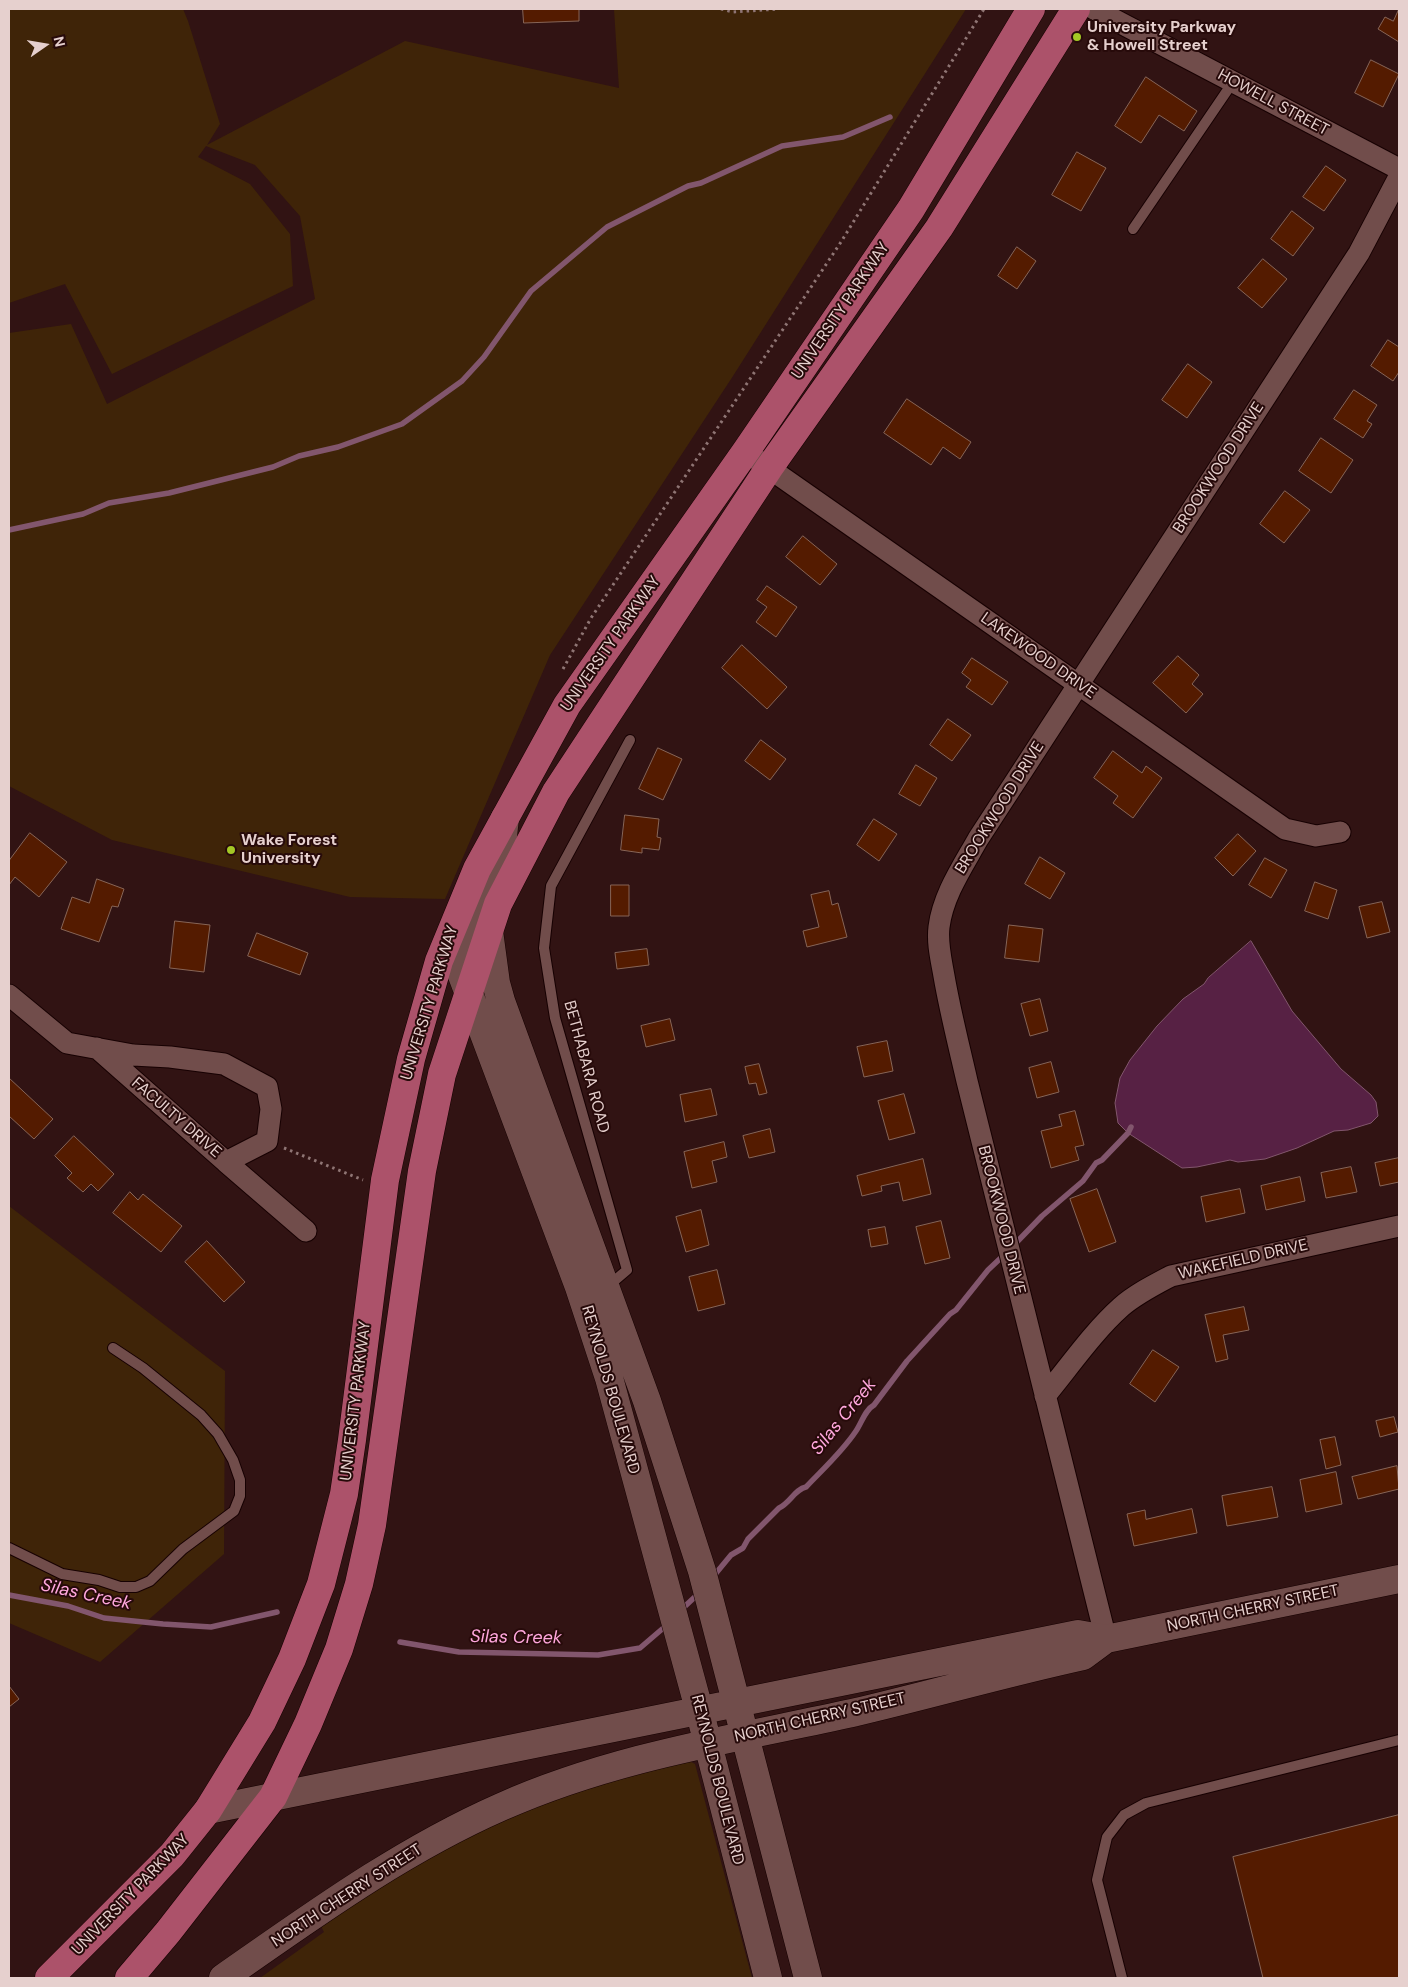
<!DOCTYPE html>
<html>
<head>
<meta charset="utf-8">
<style>
  body { margin:0 }
  #map { position:relative; width:1408px; height:1987px; overflow:hidden; background:#311313; font-family:"DM Sans",sans-serif }
  canvas { display:block }
  .frame { position:absolute; inset:0; border:10px solid #e6d0ce; pointer-events:none }
  .north { position:absolute; left:20px; top:20px; width:50px; height:50px; -webkit-text-stroke:4px #270a0a; paint-order:stroke; rotate:77deg; font-size:14px; font-weight:700; line-height:20px; text-align:center; color:#e6d0ce }
  .north::after { content:''; display:block; margin:auto; width:18px; height:22px; background:#e6d0ce; clip-path:polygon(50% 0,100% 100%,50% 72%,0 100%) }
</style>
</head>
<body>
<div id="map">
<canvas width="1408" height="1987"></canvas>
<div class="frame"></div>
<div class="north">N</div>
</div>
<script>
const ctx = document.querySelector('canvas').getContext('2d');
ctx.lineJoin = 'round';
function fill(path, color) { ctx.fillStyle = color; ctx.fill(path, 'evenodd'); }
function strokePath(path, color, width, dash) { ctx.strokeStyle = color; ctx.lineWidth = width; ctx.lineCap = dash ? 'butt' : 'round'; ctx.setLineDash(dash || []); ctx.stroke(path); }
function label(font, color, halo, rows, align = 'center') {
  ctx.font = font + ' "DM Sans",sans-serif'; ctx.lineWidth = 4; ctx.setLineDash([]); ctx.textBaseline = 'middle'; ctx.strokeStyle = halo; ctx.fillStyle = color; for (const [text, x, y, turn = 0] of rows) {
    ctx.save(); ctx.translate(x, y); ctx.rotate((+turn || 0) * Math.PI / 180); ctx.textAlign = isNaN(turn) ? turn : align; if (halo) ctx.strokeText(text, 0, 0); ctx.fillText(text, 0, 0); ctx.restore();
  }
}
fill(new Path2D(`
  M9 9H183L188 21 220 124 207 145 405 41 619 88 614 9H966L733 376 550 655 445 899 350 897 112 840 9 786V333L71 324 107 404 315 299 300 216 255 165 206 146 198 157 250 184 290 234 293 286 112 374 65 284 9 303Z
  M9 1206 225 1371 224 1554 100 1662 9 1623Z
  M687 1760 695 1764 752 1978H260L324 1932 321 1926 392 1879 499 1819 592 1784Z`), '#3f2408');
const water = new Path2D(`
  M1251 941 1292 1011 1341 1069 1371 1095 1376 1102 1378 1116 1371 1123 1348 1130 1334 1131 1297 1148 1265 1159 1238 1162 1230 1160 1197 1167 1182 1168 1128 1133 1118 1123 1115 1103 1120 1078 1130 1060 1157 1026 1183 999 1204 984 1208 978Z`);
fill(water, '#572144');
strokePath(water, '#82566d', 1);
strokePath(new Path2D(`
  M9 530 83 514 109 503 169 493 273 467 299 456 338 447 402 424 462 381 484 357 531 291 607 227 688 186 701 183 782 146 843 137 890 117
  M1013 1246 1042 1216 1083 1181 1096 1163 1102 1160 1128 1133 1131 1127
  M712 1578 731 1555 743 1548 748 1539 779 1508C790 1503 795 1489 806 1487 823 1469 842 1452 856 1431 862 1422 865 1410 874 1405L907 1361 950 1314 956 1310 988 1270 1005 1254
  M9 1595 68 1606 104 1618 163 1624 211 1627 277 1612
  M681 1610 699 1593
  M400 1642 459 1652 598 1655 640 1648 668 1624`), '#82566d', 5.5);
const building = new Path2D(`
  M523 9H579V21L524 23Z
  M1399 9V42L1378 29 1385 17 1393 21Z
  M1371 60 1399 74 1383 107 1355 93Z
  M1146 77 1197 111 1184 131 1159 115 1141 143 1115 126Z
  M1077 152 1106 168 1081 211 1052 195Z
  M1326 166 1346 180 1324 211 1303 197Z
  M1292 211 1314 228 1293 256 1271 239Z
  M1017 247 1036 261 1017 289 998 276Z
  M1263 259 1287 279 1262 308 1238 288Z
  M1388 340 1399 347V372L1393 381 1371 366Z
  M1188 364 1212 382 1187 418 1162 400Z
  M1354 390 1377 405 1367 421 1372 424 1363 438 1334 419Z
  M907 399 971 442 960 459 943 447 931 465 884 433Z
  M1321 438 1353 460 1331 493 1299 471Z
  M1285 491 1310 510 1284 543 1260 524Z
  M803 536 837 564 820 585 786 557Z
  M767 586 797 607 776 637 756 622 767 607 757 600Z
  M742 645 787 687 767 709 722 668Z
  M1178 656 1199 675 1192 684 1203 694 1186 713 1153 683Z
  M972 658 1008 682 992 705 966 687 971 680 962 673Z
  M948 719 971 735 952 761 930 745Z
  M761 740 786 759 770 780 745 761Z
  M658 748 682 759 663 800 639 789Z
  M1113 751 1142 773 1146 766 1162 778 1133 818 1113 803 1118 796 1094 778Z
  M916 765 937 778 920 806 899 794Z
  M625 815 659 819 657 837 661 838 659 850 642 848V853L621 850Z
  M874 819 897 834 879 861 857 845Z
  M30 833 67 862 39 897 15 877 9 885V861Z
  M1238 834 1256 851 1233 876 1215 858Z
  M1040 857 1065 873 1050 899 1025 884Z
  M1265 858 1287 870 1271 898 1249 885Z
  M97 879 124 889 118 907 112 906 99 942 61 929 72 897 89 903Z
  M1315 882 1337 890 1328 919 1305 911Z
  M611 885H629V916H611Z
  M829 891 832 905 838 903 847 937 807 947 803 931 819 927 811 895Z
  M1382 902 1390 932 1367 938 1359 907Z
  M175 921 210 925 204 972 170 968Z
  M1009 925 1043 929 1039 962 1005 958Z
  M257 933 308 953 300 975 248 956Z
  M647 949 649 965 617 969 615 953Z
  M1040 999 1048 1031 1030 1036 1021 1004Z
  M670 1019 675 1040 646 1047 641 1026Z
  M887 1041 893 1071 864 1077 857 1047Z
  M1051 1062 1059 1092 1037 1098 1029 1068Z
  M759 1064 767 1093 759 1095 756 1083 749 1084 745 1067Z
  M9 1078 53 1119 34 1139 9 1116Z
  M711 1089 717 1115 685 1122 680 1095Z
  M904 1094 915 1133 889 1140 878 1101Z
  M1075 1111 1084 1145 1075 1147 1079 1160 1051 1168 1041 1131 1062 1126 1059 1115Z
  M770 1129 775 1152 749 1158 743 1136Z
  M74 1136 114 1174 98 1191 91 1184 83 1192 67 1178 72 1173 55 1156Z
  M724 1142 727 1157 712 1161 717 1182 692 1188 684 1152Z
  M1399 1158V1182L1380 1186 1375 1163Z
  M923 1159 931 1194 903 1201 899 1182 881 1186 882 1191 862 1196 857 1176Z
  M1351 1167 1357 1192 1326 1198 1321 1173Z
  M1300 1177 1305 1201 1266 1210 1261 1186Z
  M1097 1189 1116 1242 1089 1252 1070 1199Z
  M1240 1189 1245 1213 1206 1222 1201 1197Z
  M130 1192 138 1200 143 1194 182 1226 161 1252 113 1213Z
  M701 1210 709 1245 686 1252 676 1217Z
  M941 1221 950 1258 925 1264 916 1227Z
  M885 1227 888 1244 871 1247 868 1230Z
  M207 1241 245 1282 224 1302 185 1262Z
  M717 1270 725 1304 698 1311 689 1277Z
  M1244 1307 1249 1330 1223 1335 1228 1359 1216 1362 1205 1315Z
  M1153 1350 1179 1367 1155 1402 1130 1384Z
  M1394 1417 1398 1432 1380 1437 1376 1421Z
  M1335 1437 1341 1465 1326 1469 1320 1440Z
  M1397 1466 1399 1489 1358 1499 1352 1477Z
  M1336 1472 1342 1504 1306 1512 1300 1480Z
  M1272 1487 1278 1517 1227 1526 1222 1496Z
  M1192 1509 1197 1533 1134 1546 1127 1514 1145 1510 1146 1519Z
  M9 1686 19 1699 9 1707Z
  M1399 1815V1978H1263L1233 1857Z`);
fill(building, '#541b00');
strokePath(building, '#876557', 1);
const service = new Path2D(`
  M1133 229 1233 82
  M607 1287 627 1270 555 1018 544 948 551 886 630 740
  M9 1548 62 1574 99 1580 120 1587H136L150 1581 183 1549 234 1511 240 1496V1480L233 1460 218 1434 201 1415 143 1368 113 1348
  M1122 1978 1097 1880 1107 1837 1124 1815 1146 1803 1399 1740`);
const minor = new Path2D(`
  M1094 9 1399 169
  M756 459 1285 829 1316 836 1340 832
  M9 995 67 1043 133 1055 170 1057 224 1064 267 1087 271 1109 267 1141 226 1162 97 1048
  M226 1162 306 1231
  M1045 1396C1069 1367 1093 1332 1121 1307 1136 1294 1154 1285 1171 1276L1399 1226
  M1106 1639 967 1081C959 1046 950 1011 944 976 941 959 937 943 939 927 943 895 963 866 978 839L1359 253 1399 177`);
const secondary = new Path2D(`
  M505 818 501 854 483 892 463 946 459 963 460 970 579 1287 609 1378 699 1709 768 1978
  M489 931 496 983 501 1001 647 1401 702 1571 808 1978
  M208 1810 1078 1634 1106 1639 1399 1579
  M223 1978C312 1916 401 1851 501 1807 613 1757 733 1739 852 1713 929 1695 1005 1673 1083 1656L1106 1639`);
const primary = new Path2D(`
  M49 1978 172 1855 208 1810 262 1722 292 1659 321 1584 344 1494 352 1440 385 1180 411 1059 439 961 477 869 567 705 746 451 911 209 1031 9
  M129 1978 168 1932 273 1797 308 1724 339 1649 359 1584 372 1525 422 1171 442 1074 498 904 556 792 769 468 939 228 1076 9`);
strokePath(service, '#170102', 12);
strokePath(minor, '#170102', 23);
strokePath(secondary, '#170102', 29);
strokePath(primary, '#170102', 29);
strokePath(new Path2D(`
  M721 9 733 12 779 9
  M563 669 591 618 841 242 984 9
  M284 1148 363 1180`), '#8f7574', 3, [2.5, 4]);
strokePath(service, '#714d4b', 10);
strokePath(minor, '#714d4b', 21);
strokePath(secondary, '#714d4b', 28);
strokePath(primary, '#ac526a', 28);
for (const [x, y, r, color] of [
  [1077,37,5,"#a4c825"],
  [231,850,5,"#a4c825"]
]) { const dot = new Path2D(); dot.arc(x, y, r, 0, 2 * Math.PI); ctx.fillStyle = color; ctx.fill(dot); strokePath(dot, '#270a0a', 2); }
label('bold 16px', '#e6d0ce', '#270a0a', [
  ["University Parkway",1087,28],
  ["& Howell Street",1087,46],
  ["Wake Forest",241,841],
  ["University",241,859]
], 'left');
label('16px', '#e6d0ce', '#270a0a', [
  ["HOWELL STREET",1273,103,28],
  ["UNIVERSITY PARKWAY",841,311,-56],
  ["BROOKWOOD DRIVE",1219,468,-57],
  ["UNIVERSITY PARKWAY",611,644,-55],
  ["LAKEWOOD DRIVE",1038,656,35],
  ["BROOKWOOD DRIVE",1000,808,-58],
  ["UNIVERSITY PARKWAY",430,1003,-73],
  ["BETHABARA ROAD",586,1067,75],
  ["FACULTY DRIVE",176,1118,41],
  ["BROOKWOOD DRIVE",1001,1220,76],
  ["WAKEFIELD DRIVE",1243,1260,-13],
  ["REYNOLDS BOULEVARD",610,1390,74],
  ["UNIVERSITY PARKWAY",356,1401,-83],
  ["NORTH CHERRY STREET",1253,1609,-12],
  ["NORTH CHERRY STREET",820,1718,-13],
  ["REYNOLDS BOULEVARD",717,1780,76],
  ["UNIVERSITY PARKWAY",131,1895,-46],
  ["NORTH CHERRY STREET",347,1896,-33]
]);
label('italic 18px', '#ffa7dd', '#270a0a', [
  ["Silas Creek",844,1417,-51],
  ["Silas Creek",86,1595,12],
  ["Silas Creek",516,1638,1]
]);
</script>
</body>
</html>
